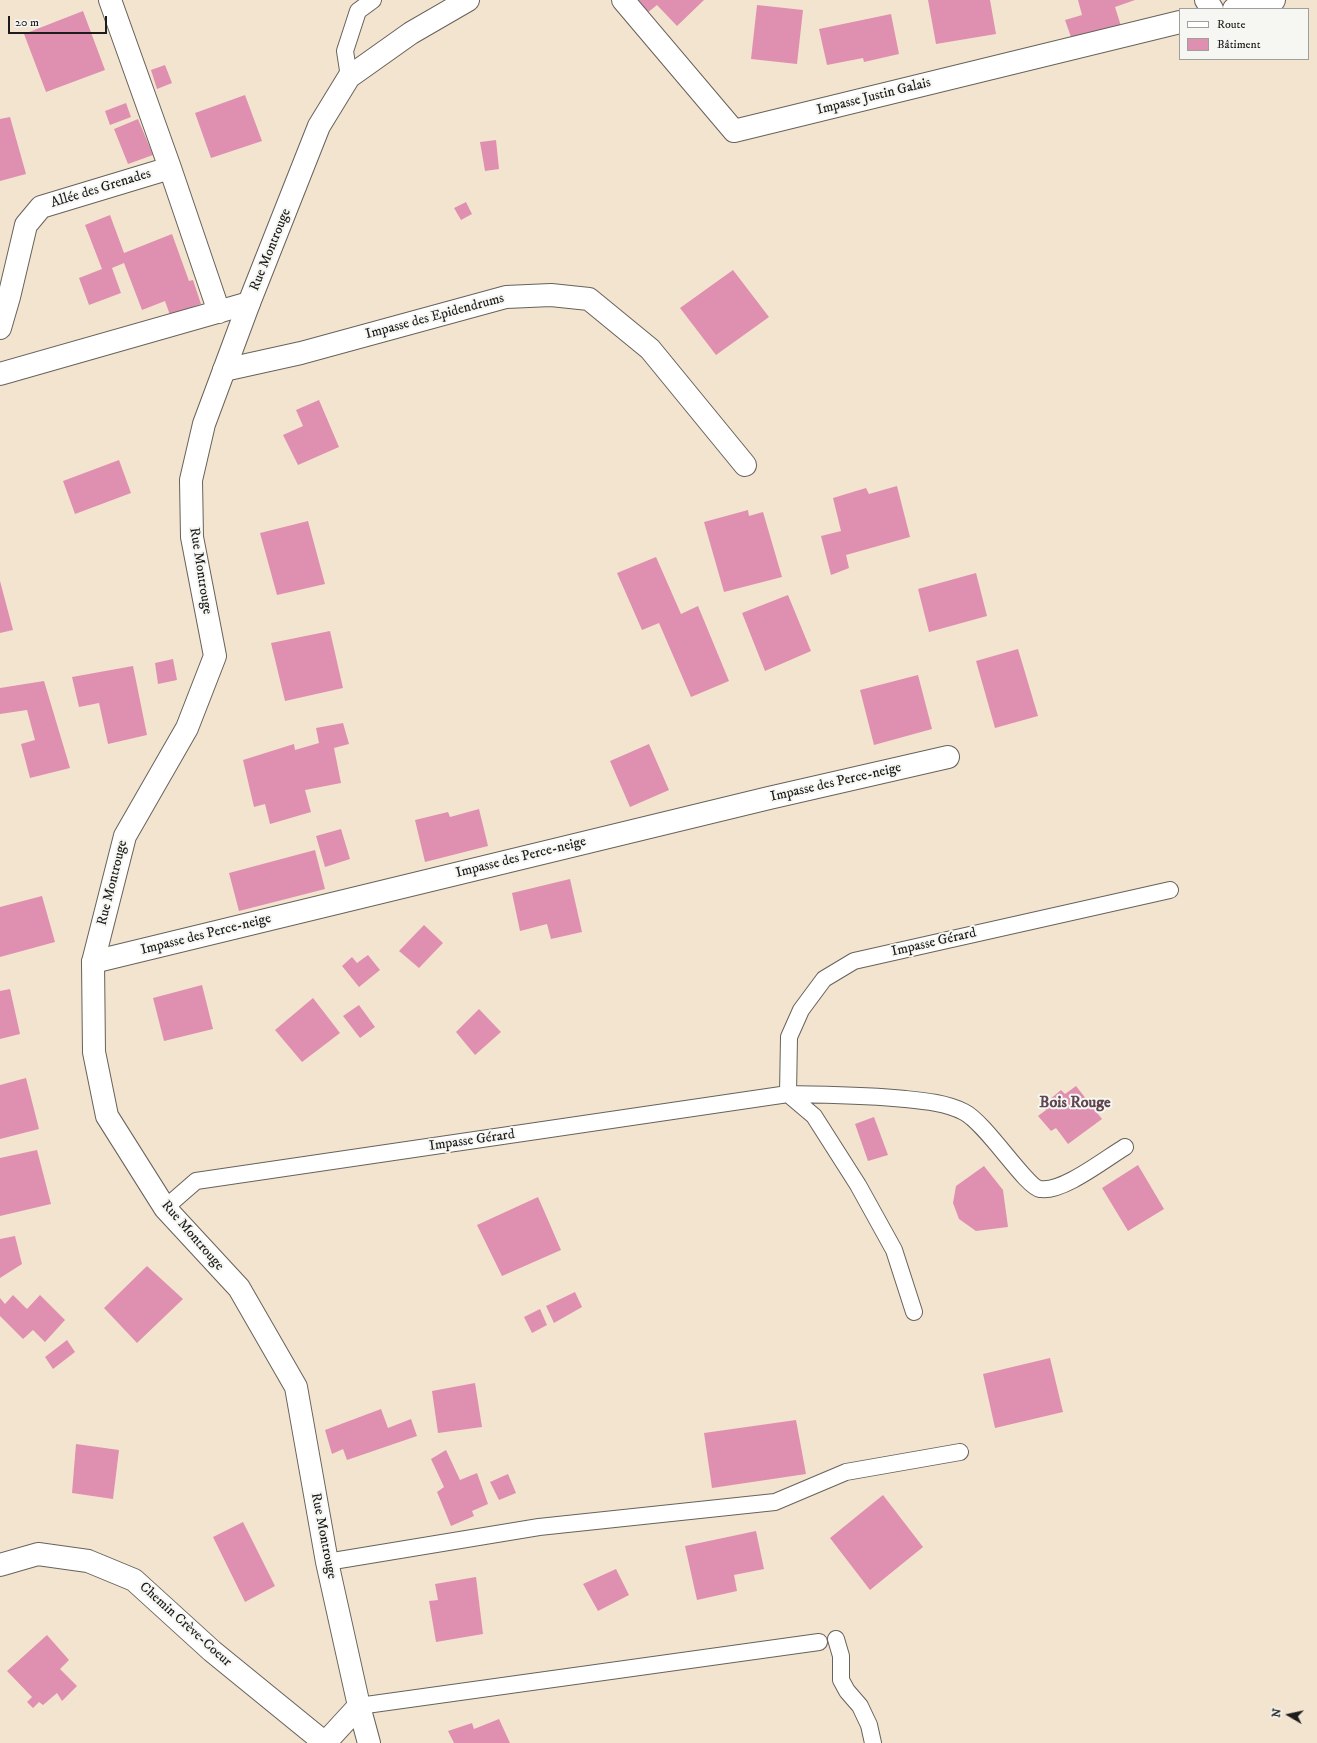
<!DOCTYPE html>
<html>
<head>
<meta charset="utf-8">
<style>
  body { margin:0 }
  #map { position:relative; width:1317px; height:1743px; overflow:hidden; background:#f3e4cf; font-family:"IM FELL DW Pica",serif }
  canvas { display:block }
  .legend { position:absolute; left:1179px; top:8px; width:130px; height:52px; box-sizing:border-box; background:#f6f6f2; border:1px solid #9f9f9c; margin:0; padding:5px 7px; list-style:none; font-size:12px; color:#1c1c1c }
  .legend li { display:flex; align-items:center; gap:8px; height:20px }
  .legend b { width:20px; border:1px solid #9f9f9c }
  .north { position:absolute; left:1269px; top:1695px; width:40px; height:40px; -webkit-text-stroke:3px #f6f6f2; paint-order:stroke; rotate:279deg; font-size:11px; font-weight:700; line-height:16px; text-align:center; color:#1c1c1c }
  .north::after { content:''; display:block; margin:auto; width:14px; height:18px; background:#1c1c1c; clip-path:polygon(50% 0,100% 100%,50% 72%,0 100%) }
  .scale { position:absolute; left:8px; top:16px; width:99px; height:18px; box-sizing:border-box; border:2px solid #1c1c1c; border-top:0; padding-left:5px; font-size:12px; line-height:14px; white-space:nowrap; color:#1c1c1c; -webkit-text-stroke:3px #f6f6f2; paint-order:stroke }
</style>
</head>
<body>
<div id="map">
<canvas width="1317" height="1743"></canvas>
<ul class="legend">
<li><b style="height:5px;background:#fff"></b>Route</li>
<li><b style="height:11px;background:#df90b0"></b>Bâtiment</li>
</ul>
<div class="north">N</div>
<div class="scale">20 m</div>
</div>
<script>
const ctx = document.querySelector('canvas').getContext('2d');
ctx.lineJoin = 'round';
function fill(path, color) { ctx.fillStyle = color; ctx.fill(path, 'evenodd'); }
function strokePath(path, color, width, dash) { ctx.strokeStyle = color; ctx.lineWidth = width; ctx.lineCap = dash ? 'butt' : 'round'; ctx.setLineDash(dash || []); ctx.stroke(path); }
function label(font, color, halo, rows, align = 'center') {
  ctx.font = font + ' "IM FELL DW Pica",serif'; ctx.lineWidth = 4; ctx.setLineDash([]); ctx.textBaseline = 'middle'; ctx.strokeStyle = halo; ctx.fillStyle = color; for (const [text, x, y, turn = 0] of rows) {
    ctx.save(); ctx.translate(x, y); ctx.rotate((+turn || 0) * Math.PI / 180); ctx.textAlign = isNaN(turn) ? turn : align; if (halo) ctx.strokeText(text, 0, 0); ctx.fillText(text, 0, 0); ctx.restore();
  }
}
fill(new Path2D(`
  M627 0H704L677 26 657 5 642 17Z
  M928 0H990L996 34 936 44Z
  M1078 0H1135L1115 7 1121 26 1071 37 1065 20 1082 15Z
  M757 5 803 10 797 64 751 59Z
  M83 11 105 70 46 92 24 34Z
  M891 14 899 54 864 62 863 58 827 65 819 29Z
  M165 65 172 83 157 89 151 70Z
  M245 95 262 141 211 158 195 113Z
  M126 103 131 117 110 125 105 111Z
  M10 117 26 174 0 181V119Z
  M138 119 153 155 128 164 114 129Z
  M496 140 499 169 485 171 480 142Z
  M466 202 472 214 461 220 454 208Z
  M110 215 124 253 172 234 189 281 193 280 201 304 170 315 165 301 142 310 124 263 112 268 121 293 89 305 79 278 102 269 85 225Z
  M733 270 769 317 716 355 680 308Z
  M319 400 339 447 298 465 283 435 303 426 296 410Z
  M119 460 131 493 75 514 63 481Z
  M897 486 910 537 846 555 849 568 831 575 821 536 841 531 833 498 866 488 869 494Z
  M748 510 749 516 763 512 782 577 724 592 704 522Z
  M308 521 325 584 277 595 260 533Z
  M656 557 681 614 698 606 729 681 691 697 659 623 642 630 617 573Z
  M976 573 987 616 929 632 918 589Z
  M0 581 13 630 0 633Z
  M788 595 811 651 765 671 742 613Z
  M330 631 343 688 285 701 271 643Z
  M1018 649 1038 716 995 728 976 661Z
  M173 659 177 680 158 684 155 663Z
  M133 666 147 735 108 744 99 703 79 707 72 677Z
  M918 675 932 729 874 745 860 690Z
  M44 681 70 768 30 778 21 744 35 740 27 710 0 714V688Z
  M343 723 349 744 334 748 341 783 305 790 311 812 270 824 265 804 254 807 243 760 294 744 295 750 319 743 316 728Z
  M649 744 669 790 630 807 610 761Z
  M479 809 488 846 425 862 415 820 448 812 450 817Z
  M341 829 350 859 325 867 316 836Z
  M315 850 325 889 239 911 229 873Z
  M570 879 582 932 551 939 547 924 520 931 512 893Z
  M42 896 55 942 0 957V907Z
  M424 925 443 943 419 968 399 951Z
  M368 955 380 970 359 987 342 966 352 957 357 963Z
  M202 985 213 1029 164 1041 153 998Z
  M10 989 20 1034 0 1039V991Z
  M313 998 340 1033 302 1062 275 1030Z
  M359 1005 375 1027 360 1038 343 1016Z
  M479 1009 501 1032 475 1055 456 1032Z
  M26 1078 39 1129 0 1139V1085Z
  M1076 1086 1102 1119 1068 1144 1056 1128 1051 1131 1038 1116 1046 1110 1043 1105 1061 1090 1065 1094Z
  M874 1117 888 1155 868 1161 855 1124Z
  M37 1150 51 1204 0 1216V1158Z
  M1138 1165 1164 1209 1128 1231 1102 1188Z
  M984 1166 1003 1190 1008 1227 976 1231 959 1219 953 1203 956 1186Z
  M538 1197 561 1250 502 1276 477 1225Z
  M15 1236 22 1264 0 1278V1239Z
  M147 1266 183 1299 137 1343 104 1308Z
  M575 1292 582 1307 554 1323 546 1306Z
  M13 1295 27 1309 40 1295 65 1320 45 1342 33 1330 23 1339 0 1316V1298L5 1304Z
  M540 1309 547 1325 532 1333 524 1317Z
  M67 1340 75 1352 53 1369 45 1357Z
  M1050 1358 1063 1412 995 1428 983 1374Z
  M475 1383 482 1427 438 1433 432 1391Z
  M381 1409 388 1428 411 1419 417 1436 347 1460 343 1449 332 1454 325 1430Z
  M796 1420 806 1474 712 1488 704 1433Z
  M76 1444 119 1450 113 1499 72 1493Z
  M446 1450 460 1480 477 1473 488 1504 472 1511 474 1516 451 1526 437 1492 444 1487 431 1459Z
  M508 1474 516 1493 499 1500 490 1482Z
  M883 1495 923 1547 870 1590 830 1538Z
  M243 1522 275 1586 245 1602 213 1537Z
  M756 1531 764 1569 734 1575 737 1591 697 1600 685 1546Z
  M616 1569 629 1595 598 1611 583 1584Z
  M476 1577 483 1634 436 1642 429 1601 438 1600 435 1584Z
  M47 1635 69 1660 60 1669 77 1686 62 1701 57 1693 43 1705 39 1702 33 1708 27 1702 32 1697 7 1671Z
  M499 1719 510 1743H454L448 1731 472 1723 474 1729Z`), '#df90b0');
const lane = new Path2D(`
  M349 77 345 51 358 11 373 0
  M1125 1147C1105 1159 1062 1193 1040 1189 1026 1187 986 1123 964 1112 946 1103 925 1101 905 1099 866 1095 827 1095 788 1094L789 1037 801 1010 824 979 854 961 1170 890
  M165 1208 196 1181 788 1094 814 1116 858 1185 894 1250 914 1312
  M327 1562 539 1527 775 1502 846 1472 960 1452
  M836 1639 841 1656V1680L847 1691 860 1706 869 1725 873 1743
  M359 1706 819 1642`);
const street = new Path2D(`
  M110 0 170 168
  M623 0 734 131 1180 22
  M1206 0 1212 9
  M1234 9 1274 0
  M0 328 9 297 26 225 41 207 170 168 219 312
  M224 370 301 353 506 297 551 295 589 299 650 349 745 465
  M0 374 249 303
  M93 962 769 798 948 757`);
const primary = new Path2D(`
  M0 1565 38 1554 88 1561 134 1580 212 1651 325 1743
  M325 1743 359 1706
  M369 1743 359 1706 327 1562 296 1387 239 1288 165 1208 107 1116 94 1052 93 962 125 836 187 728 215 656 192 537 191 480 204 424 249 303 319 126 349 77 411 33 468 0`);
strokePath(lane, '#67625b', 18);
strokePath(street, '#67625b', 24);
strokePath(primary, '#67625b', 24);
strokePath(lane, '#fff', 16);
strokePath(street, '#fff', 22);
strokePath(primary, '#fff', 22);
label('14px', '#1c1c1c', '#f6f6f2', [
  ["Impasse Justin Galais",874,97,-14],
  ["Allée des Grenades",101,189,-17],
  ["Rue Montrouge",271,250,-68],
  ["Impasse des Epidendrums",435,317,-15],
  ["Rue Montrouge",200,571,81],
  ["Impasse des Perce-neige",836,783,-13],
  ["Impasse des Perce-neige",521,858,-14],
  ["Rue Montrouge",113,883,-76],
  ["Impasse des Perce-neige",206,935,-14],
  ["Impasse Gérard",934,943,-13],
  ["Impasse Gérard",472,1141,-8],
  ["Rue Montrouge",192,1236,49],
  ["Rue Montrouge",323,1536,79],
  ["Chemin Crève-Coeur",185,1625,42]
]);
label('bold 16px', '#604550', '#f6f6f2', [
  ["Bois Rouge",1075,1104]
]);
</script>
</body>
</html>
